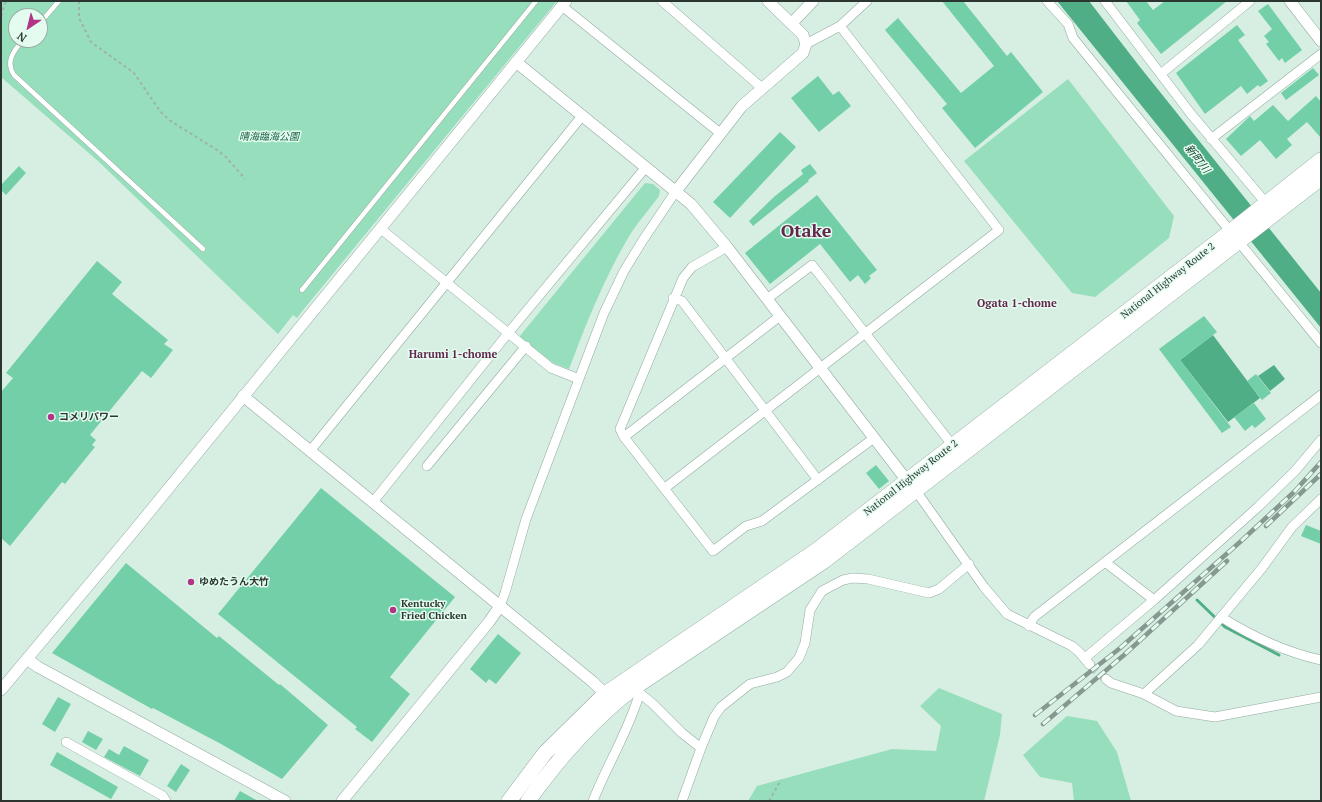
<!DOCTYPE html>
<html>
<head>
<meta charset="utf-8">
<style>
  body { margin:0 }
  #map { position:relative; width:1322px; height:802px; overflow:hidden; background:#d6efe2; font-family:"PT Serif",serif }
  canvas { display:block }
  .frame { position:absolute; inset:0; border:2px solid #2c3631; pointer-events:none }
  .north { position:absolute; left:8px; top:8px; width:40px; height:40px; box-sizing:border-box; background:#e3fcef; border:1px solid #9aada3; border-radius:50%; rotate:215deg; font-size:11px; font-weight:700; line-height:16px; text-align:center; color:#2c3631 }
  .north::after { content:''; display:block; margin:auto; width:14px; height:18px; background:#b03587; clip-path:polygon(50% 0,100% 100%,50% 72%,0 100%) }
</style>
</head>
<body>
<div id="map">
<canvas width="1322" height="802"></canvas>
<div class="frame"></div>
<div class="north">N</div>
</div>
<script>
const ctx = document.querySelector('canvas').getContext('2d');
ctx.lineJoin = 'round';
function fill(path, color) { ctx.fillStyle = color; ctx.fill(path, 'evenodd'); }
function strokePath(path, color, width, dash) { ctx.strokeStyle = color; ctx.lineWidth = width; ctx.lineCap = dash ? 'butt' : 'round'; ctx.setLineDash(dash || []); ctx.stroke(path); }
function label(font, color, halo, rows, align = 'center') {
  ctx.font = font + ' "PT Serif","Noto Sans JP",serif'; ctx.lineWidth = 3; ctx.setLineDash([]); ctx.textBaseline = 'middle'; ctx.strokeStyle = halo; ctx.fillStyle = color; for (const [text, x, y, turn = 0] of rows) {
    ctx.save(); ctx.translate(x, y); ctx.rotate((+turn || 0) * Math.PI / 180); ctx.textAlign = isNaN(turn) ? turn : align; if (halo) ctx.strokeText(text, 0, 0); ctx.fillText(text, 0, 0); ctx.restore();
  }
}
fill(new Path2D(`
  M1 1H557L304 309 297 318 293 315 278 334 98 161 1 77ZM16 16H40V40H16Z
  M1068 79 1174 216 1169 238 1095 297 1072 293 964 161Z
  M645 183 653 184 660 190 659 196C649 210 637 223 628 238 604 279 586 324 569 369L553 363 519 337Z
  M939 688 1002 714 1000 735 984 801H748L757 786 892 749 936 751 941 726 920 706Z
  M1067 716 1097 721 1117 752 1131 801H1074L1072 783 1040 777 1023 755Z`), '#97debd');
fill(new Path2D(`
  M1057 1H1089L1140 67 1321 293V328Z
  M1213 335 1260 398 1228 422 1180 360Z
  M1274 365 1285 379 1270 391 1258 376Z`), '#50ae87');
strokePath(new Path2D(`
  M1197 600 1225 627 1279 655`), '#50ae87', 3);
fill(new Path2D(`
  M942 1H963L1007 56 1011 52 1043 92 975 148 942 108 947 104 885 30 898 18 961 93 994 66Z
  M1126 1H1146L1153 10 1165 1H1227L1161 54 1137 23 1140 20Z
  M1268 4 1302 50 1285 63 1282 58 1279 61 1266 44 1269 42 1264 36 1272 29 1258 11Z
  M1237 25 1245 35 1238 40 1268 81 1260 87 1258 85 1247 94 1241 86 1205 114 1176 73Z
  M1313 68 1319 75 1286 100 1281 93Z
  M818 76 833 95 839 91 851 106 819 132 791 98Z
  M1316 96 1321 102V138L1307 122 1287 139 1292 145 1276 159 1260 140 1241 156 1226 139 1250 116 1254 121 1273 105 1288 121Z
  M780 132 796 147 730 218 713 202Z
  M810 164 817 173 808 180 809 181 753 226 749 221 775 196 803 174 801 170Z
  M19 166 26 173 6 195 1 190V185Z
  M817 195 877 270 869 276 871 278 865 284 858 275 850 282 820 244 770 284 745 253Z
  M97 261 122 282 112 294 168 340 164 344 173 350 151 378 142 371 90 435 96 440 92 445 95 447 65 484 62 482 10 546 1 538V392L13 378 6 373Z
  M1204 316 1217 332 1180 360 1231 427 1222 433 1159 349Z
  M1256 374 1271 393 1262 400 1247 381Z
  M1254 403 1266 419 1255 428 1252 425 1245 431 1234 417Z
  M876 465 889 481 879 489 866 473Z
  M321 488 455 597 390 677 410 694 372 742 355 729 357 727 218 614Z
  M1306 525 1321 531V544L1301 536Z
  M126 563 217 638 219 636 279 685 280 684 328 725 282 779 221 744 153 708 152 709 52 653Z
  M498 634 521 653 496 684 489 679 486 683 470 669Z
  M58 697 71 704 55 732 42 724Z
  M88 731 103 739 96 750 82 742Z
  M124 746 149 760 140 776 104 757 109 749 119 755Z
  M57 752 118 787 111 799 50 765Z
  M181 764 190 770 176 792 167 786Z
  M240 791 258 801H234Z`), '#73cfa7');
strokePath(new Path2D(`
  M1090 665 1106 679`), '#b4cabf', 9, [9, 4.5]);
const service = new Path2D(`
  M40 23 59 1
  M23 40C14 50 5 62 14 75L203 249
  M302 290 536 1`);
const minor = new Path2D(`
  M662 1 762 88
  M1047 1 1068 24 1073 38 1321 343
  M1105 1 1191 114 1266 203
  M562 6 720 133
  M806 44 840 26 867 1
  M1162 73 1250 1
  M1211 139 1321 54
  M381 229 551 368 579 379
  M727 247 692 267 683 278 620 429 624 437 713 551 746 526 762 521 874 438
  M673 298 682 301 818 480
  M767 299 812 265 953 446
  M624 437 780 316
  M310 451 582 116
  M427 466 526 346
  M665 488 999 230 840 26
  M916 491 984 587 1007 614 1072 646 1079 652 1090 665
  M373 502 509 332 646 167
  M1105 562 1154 600
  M500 606 505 593 526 519 604 313 624 271 643 240 676 191
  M1221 617C1253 637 1284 652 1321 660
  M1029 626 1034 617 1321 395
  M1085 658 1154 600 1258 507 1295 471 1321 440
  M1106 679 1111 683 1144 694 1176 711 1215 717 1321 697
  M630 685 653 704 682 733 701 748 714 717 721 707 750 684 777 677 787 672 799 658 805 643 810 610 822 591 843 580 853 578 868 579 929 593 939 589 969 564
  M1144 694 1198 645 1262 568 1292 527 1321 499
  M66 742 163 796 166 801
  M593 801C607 765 628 732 639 695
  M682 801 701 748`);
const tertiary = new Path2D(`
  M1290 1 1321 41
  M792 23 813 1
  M516 62 691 204 727 247 911 486
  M676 191 742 106 803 53 806 44 803 35 768 1
  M243 396 593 682 610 699
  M27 659 38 667 285 801
  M1 690 133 532 566 1
  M342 801 489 622 500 606`);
const trunk = new Path2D(`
  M509 801 545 753 605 694 817 550 1230 232 1321 160
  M528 801C558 759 591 721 632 689L824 561 1321 178`);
strokePath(service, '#93aa9f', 5.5);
strokePath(minor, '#93aa9f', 10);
strokePath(tertiary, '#93aa9f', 12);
strokePath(trunk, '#93aa9f', 16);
strokePath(new Path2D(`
  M79 1V18L91 42 134 73 160 111 169 120 217 150 226 157 245 179
  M1 16 6 1
  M769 801 781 780`), '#9eb3a8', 2, [3, 3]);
strokePath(service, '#fff', 4.5);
strokePath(minor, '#fff', 9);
strokePath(tertiary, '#fff', 11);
strokePath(trunk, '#fff', 15);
const rail = new Path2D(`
  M1266 526 1321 474
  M1035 715 1119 649 1240 542 1294 492 1321 462
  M1043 724 1124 655 1227 561`);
strokePath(rail, '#86988f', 4.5);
strokePath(rail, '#e3fcef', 3, [9]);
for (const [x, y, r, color] of [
  [51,417,4,"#b03587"],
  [191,582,4,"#b03587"],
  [393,610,4,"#b03587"]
]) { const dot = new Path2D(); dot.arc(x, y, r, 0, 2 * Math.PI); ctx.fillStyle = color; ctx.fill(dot); strokePath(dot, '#e3fcef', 1.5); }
label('italic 10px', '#1f654a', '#e3fcef', [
  ["晴海臨海公園",269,137]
]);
label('10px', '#2c3631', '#e3fcef', [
  ["National Highway Route 2",1168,281,-38],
  ["National Highway Route 2",911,478,-38]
]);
label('bold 10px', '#2c3631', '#e3fcef', [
  ["コメリパワー",59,417],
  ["ゆめたうん大竹",199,582],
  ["Kentucky",401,604],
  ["Fried Chicken",401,616]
], 'left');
label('italic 11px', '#184130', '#e3fcef', [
  ["新町川",1197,159,52]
]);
label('bold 11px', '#63264d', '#e3fcef', [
  ["Ogata 1-chome",1017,304],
  ["Harumi 1-chome",453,355]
]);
label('bold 18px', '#63264d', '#e3fcef', [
  ["Otake",806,232]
]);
</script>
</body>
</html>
